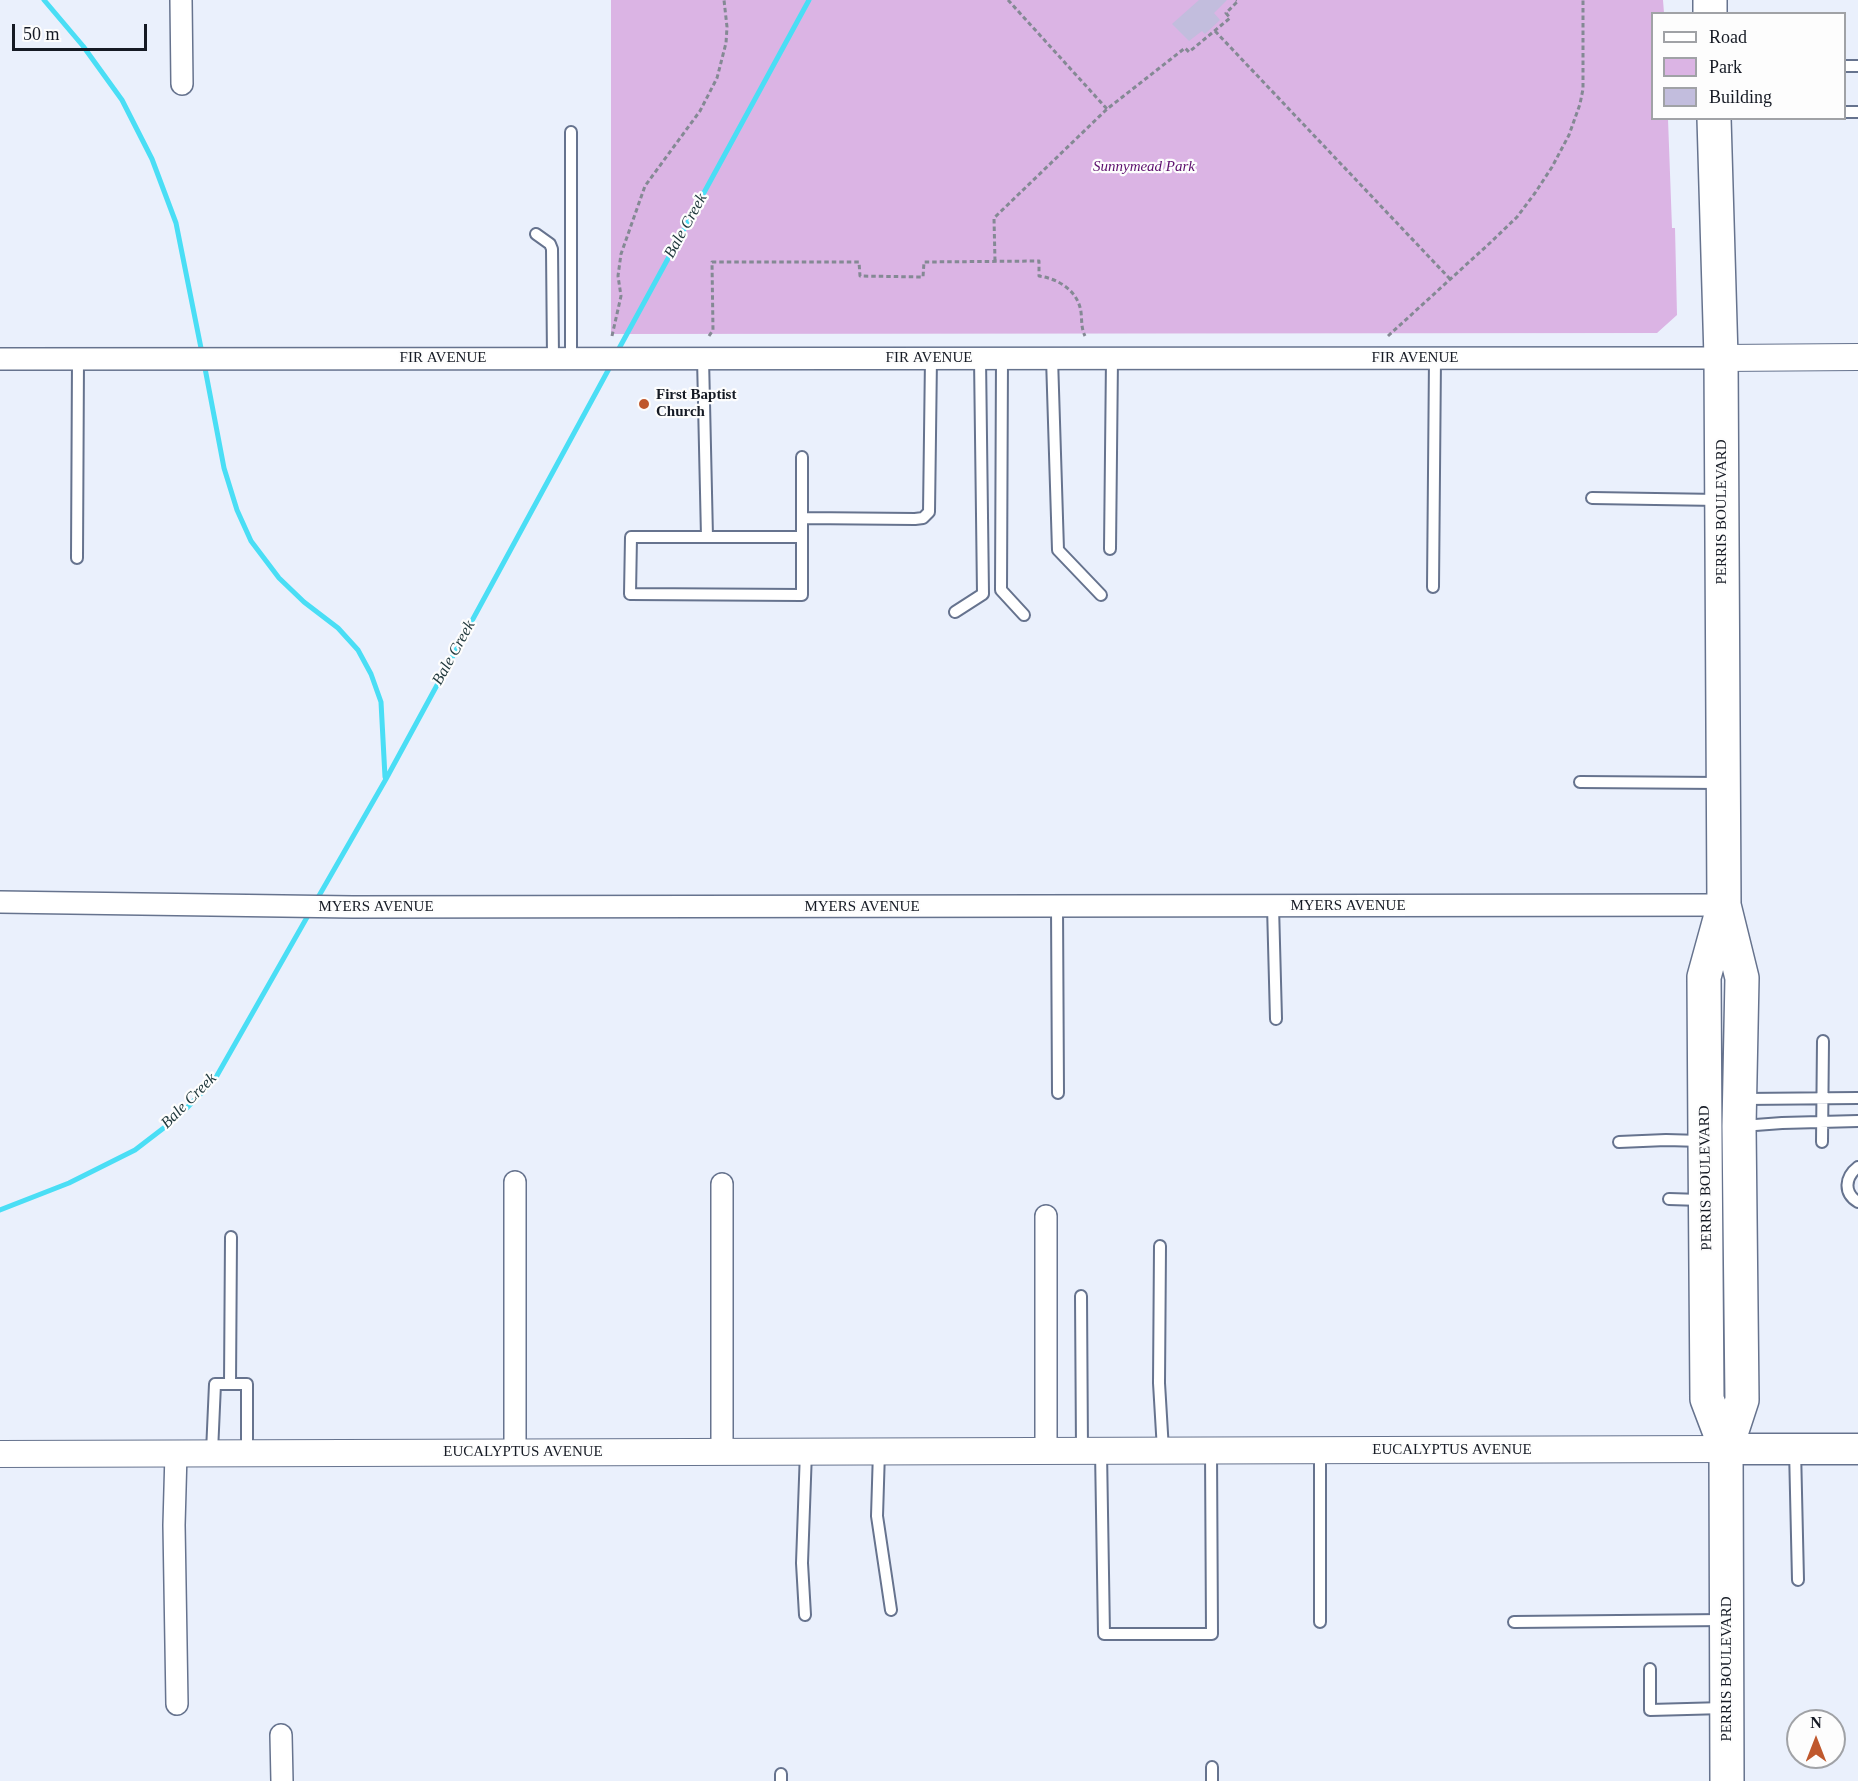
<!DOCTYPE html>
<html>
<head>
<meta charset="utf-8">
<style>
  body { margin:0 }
  #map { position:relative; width:1858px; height:1781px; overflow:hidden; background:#eaf0fc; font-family:"Times New Roman",serif }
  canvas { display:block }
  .legend { position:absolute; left:1651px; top:12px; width:195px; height:108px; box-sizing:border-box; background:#fdfdfd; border:2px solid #a0a2a6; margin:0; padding:8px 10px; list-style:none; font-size:18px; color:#151a24 }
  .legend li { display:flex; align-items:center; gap:12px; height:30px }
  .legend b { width:30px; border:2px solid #a0a2a6 }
  .north { position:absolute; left:1786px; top:1709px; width:60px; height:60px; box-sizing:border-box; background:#fdfdfd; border:2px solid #a0a2a6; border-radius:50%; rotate:0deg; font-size:16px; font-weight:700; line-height:24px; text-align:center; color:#151a24 }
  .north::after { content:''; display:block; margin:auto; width:21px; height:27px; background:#bf582d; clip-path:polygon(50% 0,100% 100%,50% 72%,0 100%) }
  .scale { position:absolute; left:12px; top:24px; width:135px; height:27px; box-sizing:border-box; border:3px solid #151a24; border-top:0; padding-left:8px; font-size:18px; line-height:21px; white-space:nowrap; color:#151a24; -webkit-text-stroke:4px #fdfdfd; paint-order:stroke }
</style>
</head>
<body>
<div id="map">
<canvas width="1858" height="1781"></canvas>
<ul class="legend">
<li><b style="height:8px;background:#fff"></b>Road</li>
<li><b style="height:16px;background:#dbb4e4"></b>Park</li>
<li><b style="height:16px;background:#c2bddd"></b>Building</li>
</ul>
<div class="north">N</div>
<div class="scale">50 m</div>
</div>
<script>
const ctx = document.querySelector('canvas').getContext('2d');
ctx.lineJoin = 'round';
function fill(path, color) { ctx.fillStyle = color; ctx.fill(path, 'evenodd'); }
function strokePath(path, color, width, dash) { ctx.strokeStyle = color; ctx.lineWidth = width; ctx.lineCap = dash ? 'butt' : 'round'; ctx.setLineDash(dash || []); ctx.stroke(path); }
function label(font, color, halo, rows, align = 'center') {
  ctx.font = font + ' "Times New Roman",serif'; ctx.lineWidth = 4.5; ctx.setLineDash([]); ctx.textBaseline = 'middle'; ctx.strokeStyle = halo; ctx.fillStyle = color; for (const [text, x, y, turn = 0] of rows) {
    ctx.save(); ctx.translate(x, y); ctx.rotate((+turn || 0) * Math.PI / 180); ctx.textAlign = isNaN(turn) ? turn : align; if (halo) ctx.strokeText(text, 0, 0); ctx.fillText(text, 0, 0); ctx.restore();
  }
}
fill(new Path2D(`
  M611 0H1663L1664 13 1652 14V118L1668 119 1672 228H1675L1677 315 1657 333 611 334Z`), '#dbb4e4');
strokePath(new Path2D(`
  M44 0 83 46 122 100 152 159 176 223 202 353
  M616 354 809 0
  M204 363 224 468 237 510 251 541 279 578 304 602 338 628 358 650 371 674 381 702 385 777
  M316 901 386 779 611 365
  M0 1210 69 1183 135 1150 178 1117 215 1079 310 912`), '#4adef5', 5);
fill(new Path2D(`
  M1199 0H1227L1214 13 1220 20 1205 34 1202 31 1189 41 1172 24Z`), '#c2bddd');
const service = new Path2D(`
  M1844 66H1858
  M1844 112H1858
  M571 132V358
  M536 234 550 244 552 249 553 358
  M703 358 707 537
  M1002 358 1001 590 1024 615
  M1052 358 1058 550 1101 595
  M802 457V537H631L630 594 802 595V537
  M1592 498 1719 500
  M802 518 915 519 923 518 929 512 931 358
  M1110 549 1112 358
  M77 558 78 359
  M1433 587 1435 358
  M955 612 983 594 980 358
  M1580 782 1721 783
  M1057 906 1058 1093
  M1273 906 1276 1019
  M1743 1099 1858 1098
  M1742 1126 1782 1123 1858 1121
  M1619 1142 1666 1140 1702 1141
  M1822 1142 1823 1041
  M1858 1167C1845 1177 1843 1193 1858 1202
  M1669 1199 1701 1200
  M1160 1246 1159 1383 1163 1450
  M1081 1296 1082 1450
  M230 1384 231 1237
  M1795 1449 1798 1580
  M879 1451 877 1516 891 1610
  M1101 1451 1104 1634H1212L1211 1450
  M212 1452 215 1384H247V1452
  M805 1615 802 1563 806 1451
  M1320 1622V1450
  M1514 1622 1724 1620
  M1650 1669V1710L1724 1708
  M1212 1767V1781
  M781 1781V1774`);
const minor = new Path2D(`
  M181 0 182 84
  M0 359 1721 358
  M0 902 353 907 1724 905
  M515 1182V1452
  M722 1184V1451
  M1046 1216V1450
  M176 1453 174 1525 177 1704
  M281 1735 282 1781`);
const tertiary = new Path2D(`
  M1721 358 1858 357
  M0 1454 1726 1449`);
const secondary = new Path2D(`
  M1726 1449H1858`);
const primary = new Path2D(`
  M1710 0V14
  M1714 118 1721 358 1724 905 1742 978 1739 1126 1742 1400 1726 1449 1727 1781
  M1723 908 1704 977 1705 1141 1707 1399 1726 1449`);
strokePath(service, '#66738e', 14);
strokePath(minor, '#66738e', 24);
strokePath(tertiary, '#66738e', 28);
strokePath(secondary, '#66738e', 33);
strokePath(primary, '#66738e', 36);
strokePath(new Path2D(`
  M1008 0 1107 109
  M1215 31 1450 279
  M995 261 994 218 1107 109 1185 48 1189 52 1230 18 1226 13 1238 1 1236 0
  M612 336 621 296 618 276 621 254 645 186 700 111 717 78 726 43 727 27 724 0
  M709 336 713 330 712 262H859L860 276 923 277 924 262 1039 261V276C1059 279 1078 291 1081 312 1082 320 1081 328 1085 336
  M1388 336 1491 242 1517 217 1535 193 1552 167 1569 135 1580 104 1583 89V0`), '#848994', 3, [4.5, 3]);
strokePath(service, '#fff', 10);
strokePath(minor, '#fff', 21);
strokePath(tertiary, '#fff', 26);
strokePath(secondary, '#fff', 30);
strokePath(primary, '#fff', 33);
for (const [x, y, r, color] of [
  [644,404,6,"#bf582d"]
]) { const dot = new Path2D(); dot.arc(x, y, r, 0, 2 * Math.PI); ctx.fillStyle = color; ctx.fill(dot); strokePath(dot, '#fdfdfd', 2); }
label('italic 15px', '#5c0e6c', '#fdfdfd', [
  ["Sunnymead Park",1144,167]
]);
label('15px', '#151a24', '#fdfdfd', [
  ["FIR AVENUE",443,358],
  ["FIR AVENUE",929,358],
  ["FIR AVENUE",1415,358],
  ["PERRIS BOULEVARD",1722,512,-90],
  ["MYERS AVENUE",1348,906],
  ["MYERS AVENUE",376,907],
  ["MYERS AVENUE",862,907],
  ["PERRIS BOULEVARD",1706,1178,-91],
  ["EUCALYPTUS AVENUE",1452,1450],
  ["EUCALYPTUS AVENUE",523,1452],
  ["PERRIS BOULEVARD",1727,1669,-90]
]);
label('bold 15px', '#151a24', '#fdfdfd', [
  ["First Baptist",656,395],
  ["Church",656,412]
], 'left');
label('italic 16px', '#223a3e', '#fdfdfd', [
  ["Bale Creek",686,226,-61],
  ["Bale Creek",454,653,-61],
  ["Bale Creek",189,1101,-45]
]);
</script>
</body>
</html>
